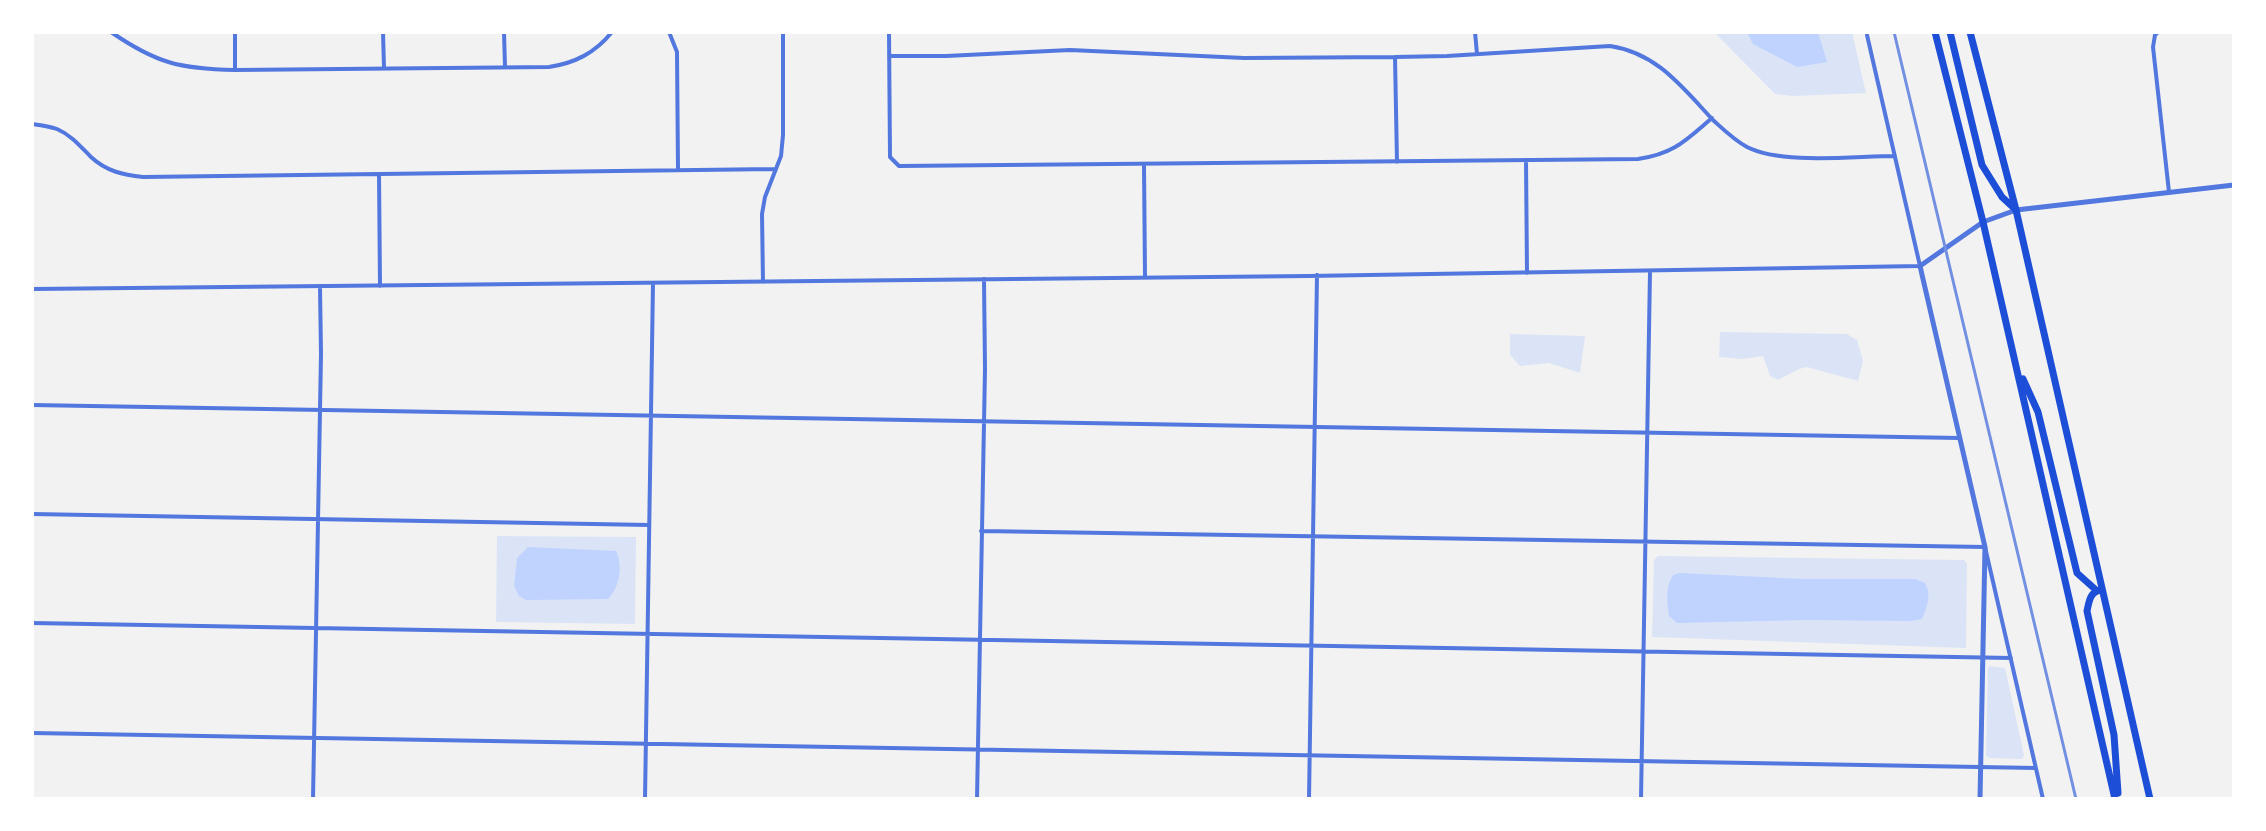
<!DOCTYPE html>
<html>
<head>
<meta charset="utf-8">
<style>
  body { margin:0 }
  #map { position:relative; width:2266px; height:831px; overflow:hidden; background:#f2f2f2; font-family:Poppins,sans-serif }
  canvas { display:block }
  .frame { position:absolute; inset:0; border:34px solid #fff; pointer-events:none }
</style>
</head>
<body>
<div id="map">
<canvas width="2266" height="831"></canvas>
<div class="frame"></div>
</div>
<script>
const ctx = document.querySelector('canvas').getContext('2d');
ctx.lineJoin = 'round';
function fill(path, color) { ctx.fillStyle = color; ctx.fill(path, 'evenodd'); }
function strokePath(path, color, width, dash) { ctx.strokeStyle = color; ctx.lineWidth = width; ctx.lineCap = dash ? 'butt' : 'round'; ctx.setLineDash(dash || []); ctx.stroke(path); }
fill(new Path2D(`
  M1714 32H1852L1866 93 1793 96 1775 94Z
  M1720 332 1847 334 1857 340 1863 361 1858 381 1807 367 1799 369 1778 380 1770 376 1763 356 1742 359 1719 357Z
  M1510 334 1585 336 1580 373 1549 363 1520 366 1510 355Z
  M497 536 636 537 635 624 496 622Z
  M1658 556 1964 560 1967 564 1966 648 1652 637 1654 560Z
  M1989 666 2005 668 2024 755 2022 759 1990 758 1986 756 1988 669Z`), '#dbe4f7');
fill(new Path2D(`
  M1747 32H1818L1827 62 1797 67 1753 44Z
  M528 547 616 551C623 566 620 587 608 599L526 600 519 596 514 586 517 558Z
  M1680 573 1804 579H1915L1925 583C1932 595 1927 607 1922 619L1911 621 1807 620 1677 623 1669 616C1667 603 1665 587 1673 575Z`), '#bfd3fe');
strokePath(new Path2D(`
  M111 32C156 63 180 69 235 70L549 67C575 63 595 53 612 32
  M235 32V70
  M383 32 384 68
  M504 32 505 67
  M669 32 677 52 678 170
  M889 32 890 157 899 166 1638 159C1674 154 1686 140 1712 118
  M1475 32 1477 54
  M2158 32 2155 35 2153 47 2169 192
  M889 56H946L1070 50 1244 58 1395 57 1447 56 1610 46C1657 53 1682 87 1713 120 1724 130 1734 140 1747 147 1783 165 1854 156 1895 156
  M1395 57 1397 162
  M32 124C40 125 49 126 57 129 71 135 80 146 91 157 106 171 123 175 143 177L775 169
  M1526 160 1527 273
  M1144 165 1145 277
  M379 174 380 286
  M763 282 762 214 765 197 781 156 783 135V32
  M32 289 1308 276 1920 266 1867 35
  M32 405 1960 438
  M32 514 649 525
  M981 531 1985 547 2043 799
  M32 623 2011 658
  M32 733 2036 768
  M313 799 321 354 320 287
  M645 799 653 283
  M977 799 985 369 984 279
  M1309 799 1317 275
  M1641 799 1650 272`), '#5277de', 4);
strokePath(new Path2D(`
  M1980 799 1985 547 1920 266 1983 222 2016 210 2234 185`), '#5277de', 5);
strokePath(new Path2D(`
  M1935 32 1983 222 2115 799
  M1950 32 1982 165 2002 197 2016 210
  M1970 32 2016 210 2150 799
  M2023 379 2038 412 2077 573 2096 590
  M2100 590C2090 592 2089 602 2087 611L2114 735 2118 793`), '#1d4ed8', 7);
strokePath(new Path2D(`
  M1894 32 2076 799`), '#7290e2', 3);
</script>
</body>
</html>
